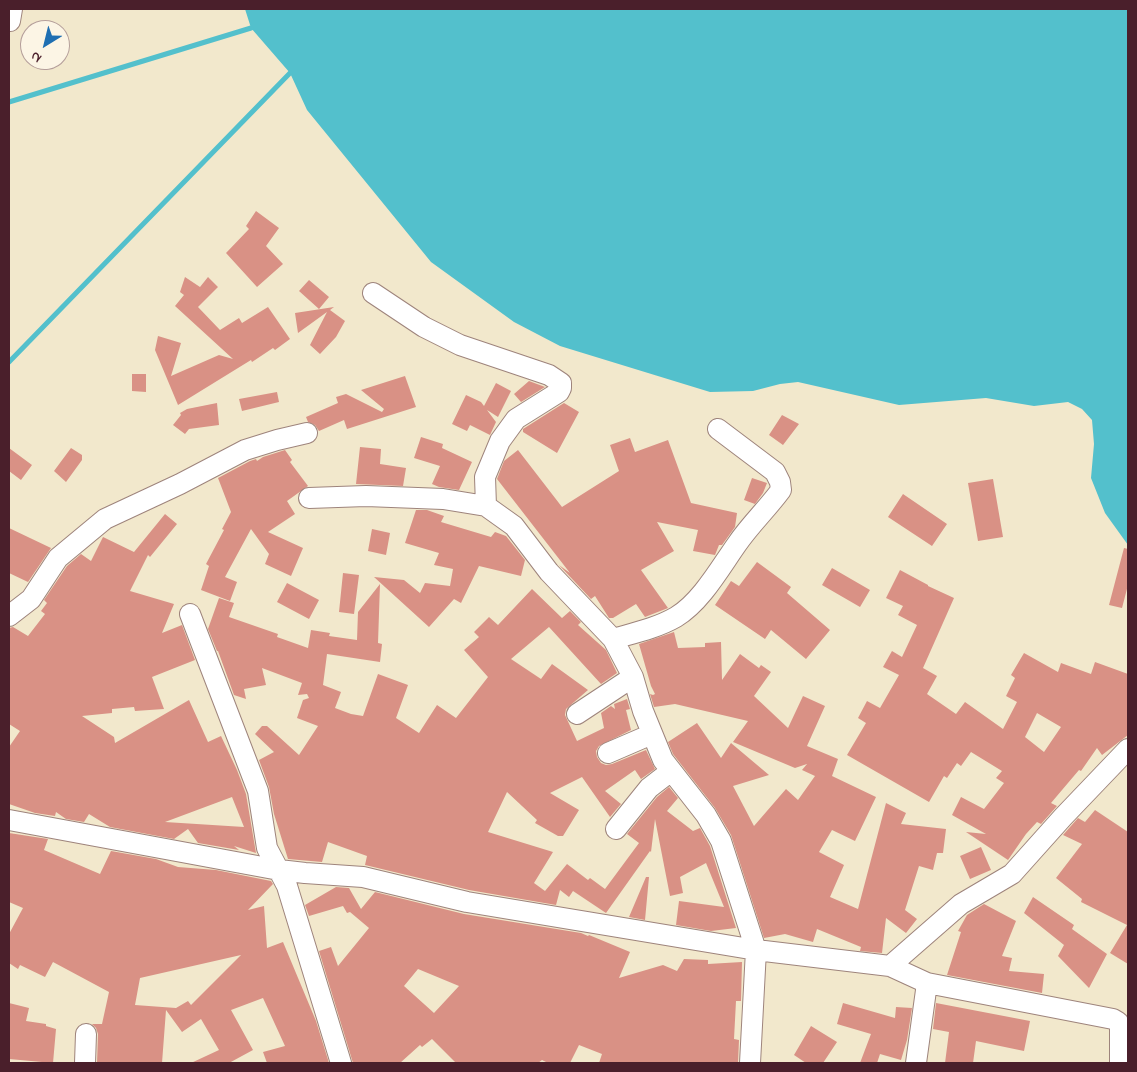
<!DOCTYPE html>
<html>
<head>
<meta charset="utf-8">
<style>
  body { margin:0 }
  #map { position:relative; width:1137px; height:1072px; overflow:hidden; background:#f2e8cc; font-family:"Indie Flower",sans-serif }
  canvas { display:block }
  .frame { position:absolute; inset:0; border:10px solid #4a1f2b; pointer-events:none }
  .north { position:absolute; left:20px; top:20px; width:50px; height:50px; box-sizing:border-box; background:#fcf5e5; border:1px solid #b59f9b; border-radius:50%; rotate:216deg; font-size:14px; font-weight:700; line-height:20px; text-align:center; color:#4a1f2b }
  .north::after { content:''; display:block; margin:auto; width:18px; height:22px; background:#1f6fb2; clip-path:polygon(50% 0,100% 100%,50% 72%,0 100%) }
</style>
</head>
<body>
<div id="map">
<canvas width="1137" height="1072"></canvas>
<div class="frame"></div>
<div class="north">N</div>
</div>
<script>
const ctx = document.querySelector('canvas').getContext('2d');
ctx.lineJoin = 'round';
function fill(path, color) { ctx.fillStyle = color; ctx.fill(path, 'evenodd'); }
function strokePath(path, color, width, dash) { ctx.strokeStyle = color; ctx.lineWidth = width; ctx.lineCap = dash ? 'butt' : 'round'; ctx.setLineDash(dash || []); ctx.stroke(path); }
fill(new Path2D(`
  M245 9H1128V545L1105 513 1091 478 1094 444 1092 420 1082 409 1068 402 1034 406 986 398 899 405 798 382 780 384 753 391 710 392 560 346 514 322 431 262 307 110 290 73 251 28Z`), '#53c0cc');
strokePath(new Path2D(`
  M9 102 251 28
  M9 362 290 73`), '#53c0cc', 5);
fill(new Path2D(`
  M256 211 279 228 266 246 283 264 257 287 226 253 249 229 246 226Z
  M185 277 200 287 208 277 218 287 198 307 220 330 239 318 242 323 268 307 290 339 275 350 273 348 252 362 251 360 178 405 155 350 158 336 181 343 171 376 219 355 233 359 175 306 184 295 180 292Z
  M309 280 329 297 319 309 299 291Z
  M334 307 330 310 345 321 336 337 320 354 310 345 327 312 298 333 295 313Z
  M132 374H146V392L132 391Z
  M405 376 416 407 347 429 344 420 319 431 315 425 308 422 306 417 338 403 336 397 346 394 382 412 384 409 361 390Z
  M529 381 545 387 521 402 514 394Z
  M496 383 511 391 498 417 487 410 496 422 490 435 470 425 467 431 452 424 466 395 481 402 484 406Z
  M277 392 279 402 242 411 239 399Z
  M217 403 219 425 189 429 185 434 173 425 181 415 180 413 187 409Z
  M564 403 579 412 557 453 523 432V429Z
  M782 415 799 424 783 445 769 435Z
  M421 437 443 444 442 448 472 462 459 490 439 487 432 484 440 466 414 458Z
  M630 438 635 452 668 440 691 503 737 513 735 527 722 545H719L715 555 693 551 698 530 657 522 674 551 641 570 668 608 645 617 636 604 613 618H609L595 596 591 599 559 565 570 573 497 479 504 461 518 450 562 507 619 471 610 445Z
  M360 447 381 449 380 464 406 468 403 486 356 484Z
  M9 448 32 465 21 480 9 471Z
  M71 448 82 455V460L66 482 54 471Z
  M285 450 292 460 290 462 308 486 287 501 295 514 268 532 303 548 291 576 265 564 269 554 251 529 225 577 237 582 230 601 201 590 209 566 206 564 224 530 222 529 231 512 218 478 250 461 256 459 257 461 263 457Z
  M752 478 767 483 763 493 755 504 744 500Z
  M993 479 1003 537 978 541 968 483Z
  M903 494 947 524 932 546 888 517Z
  M416 510H427L444 516 441 522 491 537 495 532 506 536 525 560 521 576 479 566 461 603 454 599 429 627 374 577 404 580 420 593 425 583 450 586 453 569 434 565 439 553 405 543Z
  M165 514 177 524 150 557 148 555 130 591 174 604 162 633 182 625 195 660 152 677 164 709 135 711 134 707 112 709V713L82 716 114 737 115 743 189 700 208 742 221 736 237 770 246 794 256 853 234 846 239 850 198 843 188 829 174 839 110 827 89 814 84 822 66 819 56 812 55 816 35 813 9 804V747L20 731 9 724V628L13 627 28 636 45 614 41 611 47 603 44 600 67 566 81 554 91 561 103 537 134 552ZM232 797 244 827 165 822Z
  M9 528 51 548 28 582 9 573Z
  M372 529 390 533 386 555 368 551Z
  M1124 548 1128 549V585L1122 608 1109 605Z
  M757 562 791 587 787 593 830 630 806 659 771 630 765 639 715 605 731 581 739 586Z
  M832 568 870 590 860 607 822 585Z
  M900 570 928 585V586L954 598 923 668 937 676 927 694 956 714 965 702 1003 729 1017 702 1006 696 1015 678 1011 675 1024 653 1058 672 1061 663 1091 674 1095 662 1128 674V735L1102 755 1097 748 1081 771 1079 770 1051 803 1057 806 1041 824 1037 822 1026 834 1008 860 966 832 986 834 952 815 961 797 984 809 1004 783 996 778 1002 771 971 752 961 766 957 763 947 778 944 776 929 802 847 755 866 723 858 718 867 701 880 708 899 675 883 667 892 651 902 657 917 625 898 615 903 606 886 598ZM1037 713 1061 727 1044 752 1025 737Z
  M343 573 359 575 354 614 339 612Z
  M287 583 319 600 309 619 277 602Z
  M380 584 378 643 382 644 380 662 327 654 323 685 341 692 335 708 351 714 363 716 378 674 408 685 396 718 419 733 437 705 456 718 488 677 464 650 479 637 474 632 489 617 498 625 532 589 562 618 570 611 581 622 578 625 606 650 617 673 601 684 549 627 511 659 541 679 552 664 588 690 566 709 565 715 577 741 604 728 601 713 611 706 615 709 614 704 627 699 630 709 626 710 631 730 599 746 596 751 597 757 601 763 606 765 612 764 646 750 655 769 641 779 635 770 605 791 621 804 610 817 582 777 550 793 579 810 563 836H558L535 823 537 820 507 792 488 832 553 852 534 883 545 891 567 864 588 880 590 878 605 889 639 843 627 834 657 797 669 787 678 798 667 811 693 831 700 828 710 846 736 928 711 931 676 925 679 901 724 907 706 863 680 877 683 893 670 896 655 819 651 852 650 851 606 913 573 891 569 897 560 890 556 905 469 890 365 865 367 856 328 842 322 862 288 859 274 814 269 787 259 760 274 752 255 734 262 726H267L299 755 318 726 297 718 303 700 309 698 307 694 298 695 302 683 262 668 266 685 244 689 246 699 234 695 218 651H217L208 629 219 598 234 603 229 617 278 634 277 637 308 648 311 630 330 633 329 636 357 640 358 612Z
  M674 632 678 648 705 647V643L721 642 722 680 740 654 759 668 761 665 771 672 754 696 788 728 803 696 825 706 807 746 838 759 832 776 876 797 855 841 832 830 819 852 844 865 830 897 858 909 886 803 906 813 901 824 946 829 943 853H937L933 870 919 866 905 910 917 919 906 933 886 918 882 953 860 951 861 947 817 929 813 942 785 934 764 938 731 835 715 808 673 754 668 742 697 723 721 758 731 743 769 775 733 786 754 826 786 789 798 800 815 776 802 770 807 764 795 768 733 742 748 721 675 704 654 707 650 694 653 695 655 694 651 686 639 644Z
  M1095 810 1128 832V964L1110 953 1127 925 1081 902 1082 899 1056 878 1082 844 1063 835 1078 818 1085 822Z
  M9 833 48 839 44 850 100 874 111 851 156 859 178 867 216 870 271 881 273 884 248 910 264 906 267 948 283 942 316 1021 329 1063H267L263 1052 285 1046 263 998 231 1010 253 1050 229 1063H191L219 1050 201 1019 182 1032 166 1010 162 1063H97L98 1034 96 1028 92 1024H102L109 992 53 962 45 977 20 965 18 969 9 963V934L23 908 9 902ZM241 955 191 1005 188 1001 176 1008 135 1005 140 978Z
  M981 847 991 870 970 879 960 856Z
  M646 877H649L645 920 629 917Z
  M336 887 349 888 361 909 375 892 464 914 581 933 588 936 589 935 630 952 619 978 663 965 677 971 684 959 708 960V964L742 962 741 1001H736L734 1039 739 1040 738 1063H599L602 1054 579 1045 570 1063H548L542 1060 538 1063H456L432 1039 422 1047 420 1045 400 1063H353L319 951 331 947 338 966 369 928 350 912 347 913 343 906 309 916 305 905ZM418 969 459 986 434 1013 404 986Z
  M1033 897 1074 925 1072 929 1107 954 1089 988 1058 956 1064 945 1024 913Z
  M984 904 1016 921 1002 956 1012 958 1009 971 1044 974 1042 993 947 975 961 932 958 931 967 915Z
  M9 1003 29 1008 26 1021 46 1024V1026L56 1029 53 1063 9 1059Z
  M843 1003 895 1018 896 1007 912 1008 907 1040 901 1060 880 1054 877 1063H860L871 1034 837 1024Z
  M936 1003 1030 1021 1024 1051 976 1041 973 1063H945L949 1032 933 1029Z
  M811 1026 837 1042 823 1063H806L794 1055Z`), '#d99185');
const minor = new Path2D(`
  M10 21 12 9
  M373 293 424 327 460 345 549 375 561 383V388L559 392 516 419 500 441 485 477 486 506 514 526 549 572 613 639 633 677 643 711 663 760 706 815 721 841 756 950 750 1063
  M309 498 366 496 443 499 486 506
  M190 614 258 791 267 848 287 886 341 1063
  M9 616 31 599 58 558 105 519 180 484 245 450 277 440 307 433
  M613 639C634 633 657 628 676 617 701 602 720 568 737 544 750 525 767 509 781 490L780 482 775 472 718 429
  M577 714 633 677
  M608 753 652 734
  M9 820 279 870 305 873 363 877 467 902 756 950 890 966 927 983 1113 1019 1118 1022 1120 1027V1063
  M616 829 649 788 671 771
  M890 966 961 904 1012 874 1063 817 1128 749
  M85 1063 86 1034
  M916 1063 927 983`);
strokePath(minor, '#9e847c', 22);
strokePath(minor, '#fff', 20);
</script>
</body>
</html>
